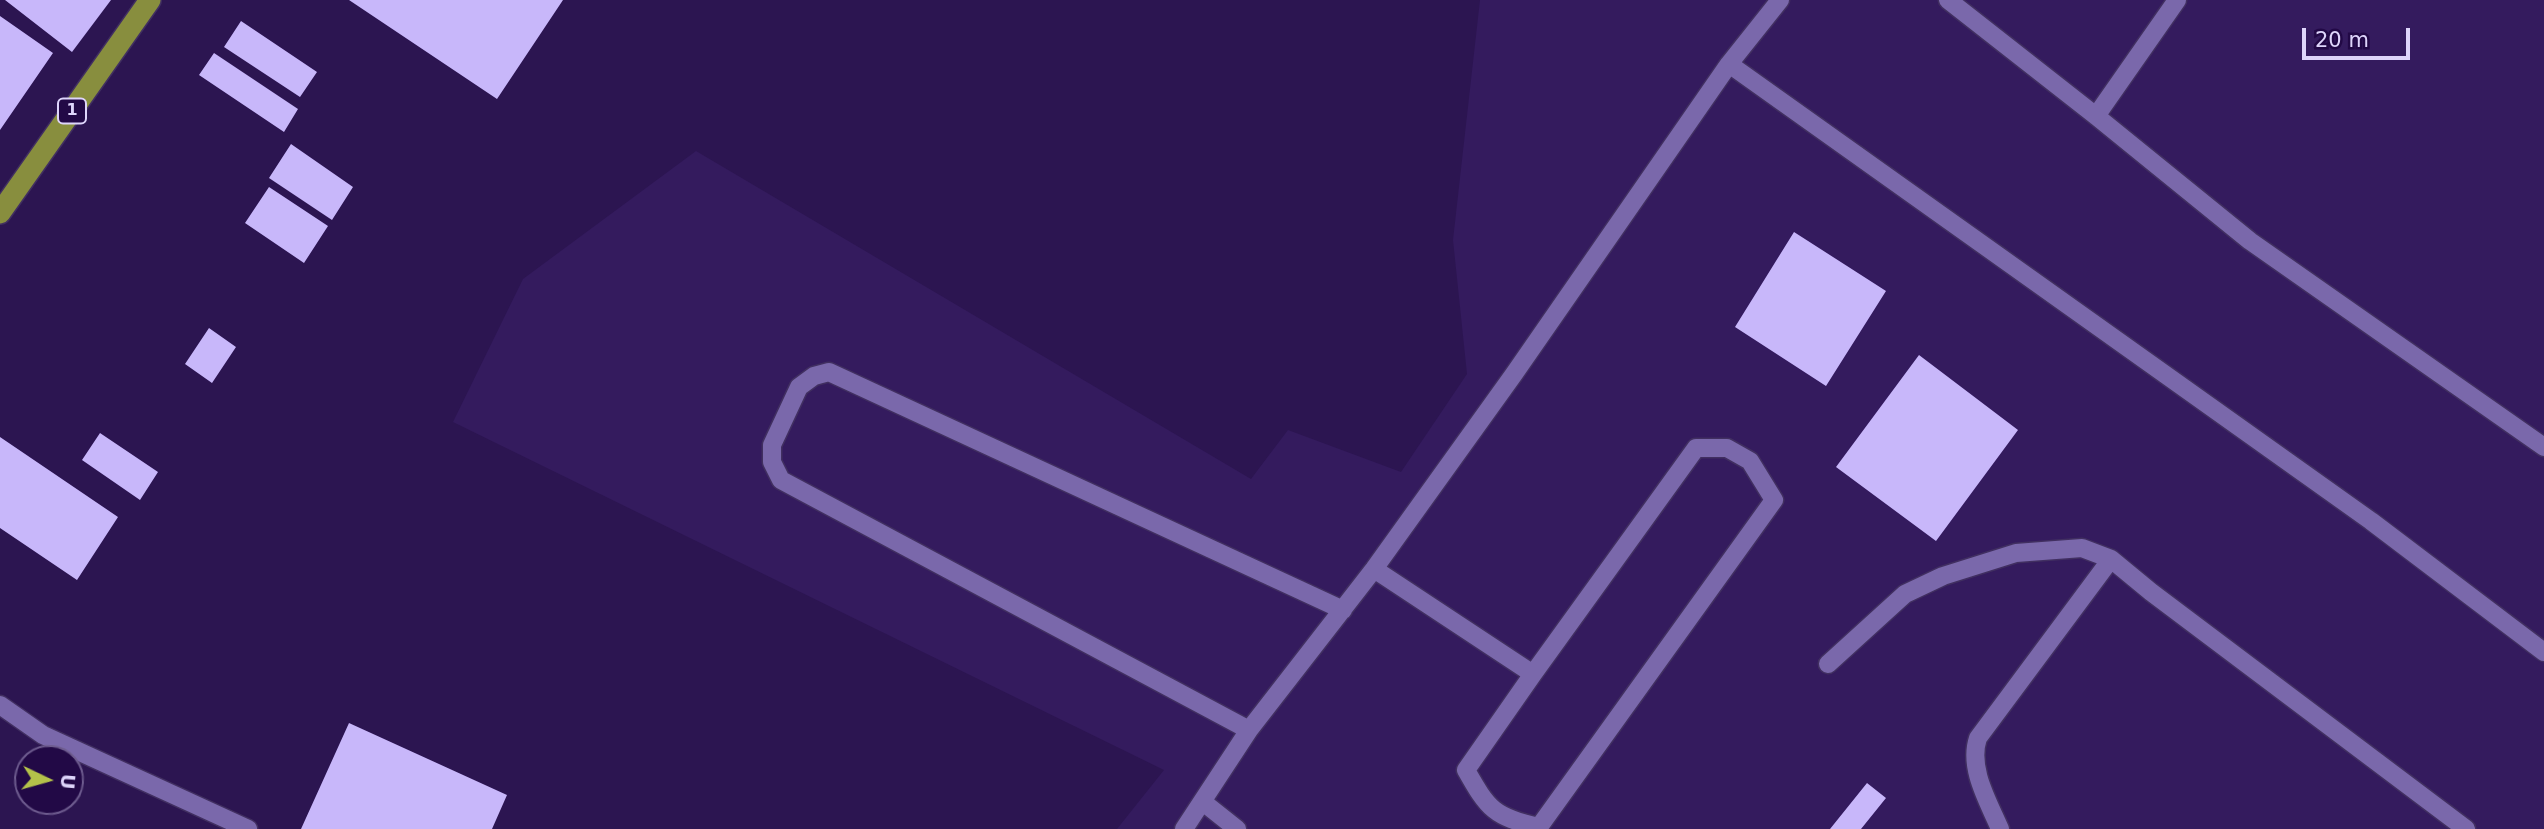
<!DOCTYPE html>
<html>
<head>
<meta charset="utf-8">
<style>
  body { margin:0 }
  #map { position:relative; width:2544px; height:829px; overflow:hidden; background:#2c1551; font-family:"DejaVu Sans",sans-serif }
  canvas { display:block }
  .north { position:absolute; left:14px; top:745px; width:70px; height:70px; box-sizing:border-box; background:#220946; border:2px solid #6d5b8e; border-radius:50%; rotate:95deg; font-size:19px; font-weight:700; line-height:28px; text-align:center; color:#ded5fb }
  .north::after { content:''; display:block; margin:auto; width:24px; height:32px; background:#b4c24a; clip-path:polygon(50% 0,100% 100%,50% 72%,0 100%) }
  .scale { position:absolute; left:2302px; top:28px; width:108px; height:32px; box-sizing:border-box; border:4px solid #ded5fb; border-top:0; padding-left:9px; font-size:21px; line-height:24px; white-space:nowrap; color:#ded5fb; -webkit-text-stroke:5px #220946; paint-order:stroke }
</style>
</head>
<body>
<div id="map">
<canvas width="2544" height="829"></canvas>
<div class="north">U</div>
<div class="scale">20 m</div>
</div>
<script>
const ctx = document.querySelector('canvas').getContext('2d');
ctx.lineJoin = 'round';
function fill(path, color) { ctx.fillStyle = color; ctx.fill(path, 'evenodd'); }
function strokePath(path, color, width, dash) { ctx.strokeStyle = color; ctx.lineWidth = width; ctx.lineCap = dash ? 'butt' : 'round'; ctx.setLineDash(dash || []); ctx.stroke(path); }
function label(font, color, halo, rows, align = 'center') {
  ctx.font = font + ' "DejaVu Sans",sans-serif'; ctx.lineWidth = 7; ctx.setLineDash([]); ctx.textBaseline = 'middle'; ctx.strokeStyle = halo; ctx.fillStyle = color; for (const [text, x, y, turn = 0] of rows) {
    ctx.save(); ctx.translate(x, y); ctx.rotate((+turn || 0) * Math.PI / 180); ctx.textAlign = isNaN(turn) ? turn : align; if (halo) ctx.strokeText(text, 0, 0); ctx.fillText(text, 0, 0); ctx.restore();
  }
}
fill(new Path2D(`
  M1480 0H2544V829H1117L1164 770 453 422 523 279 696 151 1251 479 1288 430 1401 472 1467 374 1453 240Z`), '#341b5e');
fill(new Path2D(`
  M5 0H111L72 52Z
  M349 0H563L497 99Z
  M0 16 53 53 0 130Z
  M241 21 317 72 300 97 224 47Z
  M214 53 298 109 284 132 199 75Z
  M291 144 353 187 332 220 269 178Z
  M269 187 328 226 304 263 245 223Z
  M1794 232 1886 291 1826 386 1735 327Z
  M209 328 236 347 212 383 185 364Z
  M1919 355 2018 430 1936 541 1836 467Z
  M100 433 158 472 140 500 82 460Z
  M0 437 118 517 77 580 0 528Z
  M349 723 507 795 492 829H301Z
  M1867 783 1886 798 1861 829H1830Z`), '#c8b7fa');
const service = new Path2D(`
  M1948 0 2096 116 2250 241 2544 447
  M1729 64 2371 521 2544 652
  M2096 116 2177 0
  M1696 448H1727L1750 461 1774 500 1539 827C1494 817 1488 809 1466 770L1533 674Z
  M1374 569 1533 674
  M1828 664 1905 594 1943 576 2016 553 2082 548 2111 559 2151 592 2466 829
  M0 705 43 735 248 829
  M1249 730 781 480 772 462V445L799 387 814 376 829 372 1343 610
  M1203 802 1237 829
  M1184 829 1249 730 1374 569 1514 374 1729 64 1780 0
  M2000 829C1988 801 1968 768 1978 738L2111 559`);
const trunk = new Path2D(`
  M0 213 150 0`);
strokePath(service, '#412f61', 21);
strokePath(trunk, '#412f61', 24);
strokePath(service, '#7a68ab', 18);
strokePath(trunk, '#888e3e', 21);
for (const [x, y, w] of [
  [72,111,28]
]) { const box = new Path2D(); box.roundRect(x - w / 2, y - 12.5, w, 25, 5); ctx.fillStyle = '#220946'; ctx.fill(box); strokePath(box, '#ded5fb', 2); }
label('bold 16px', '#ded5fb', null, [
  ["1",72,111]
]);
</script>
</body>
</html>
